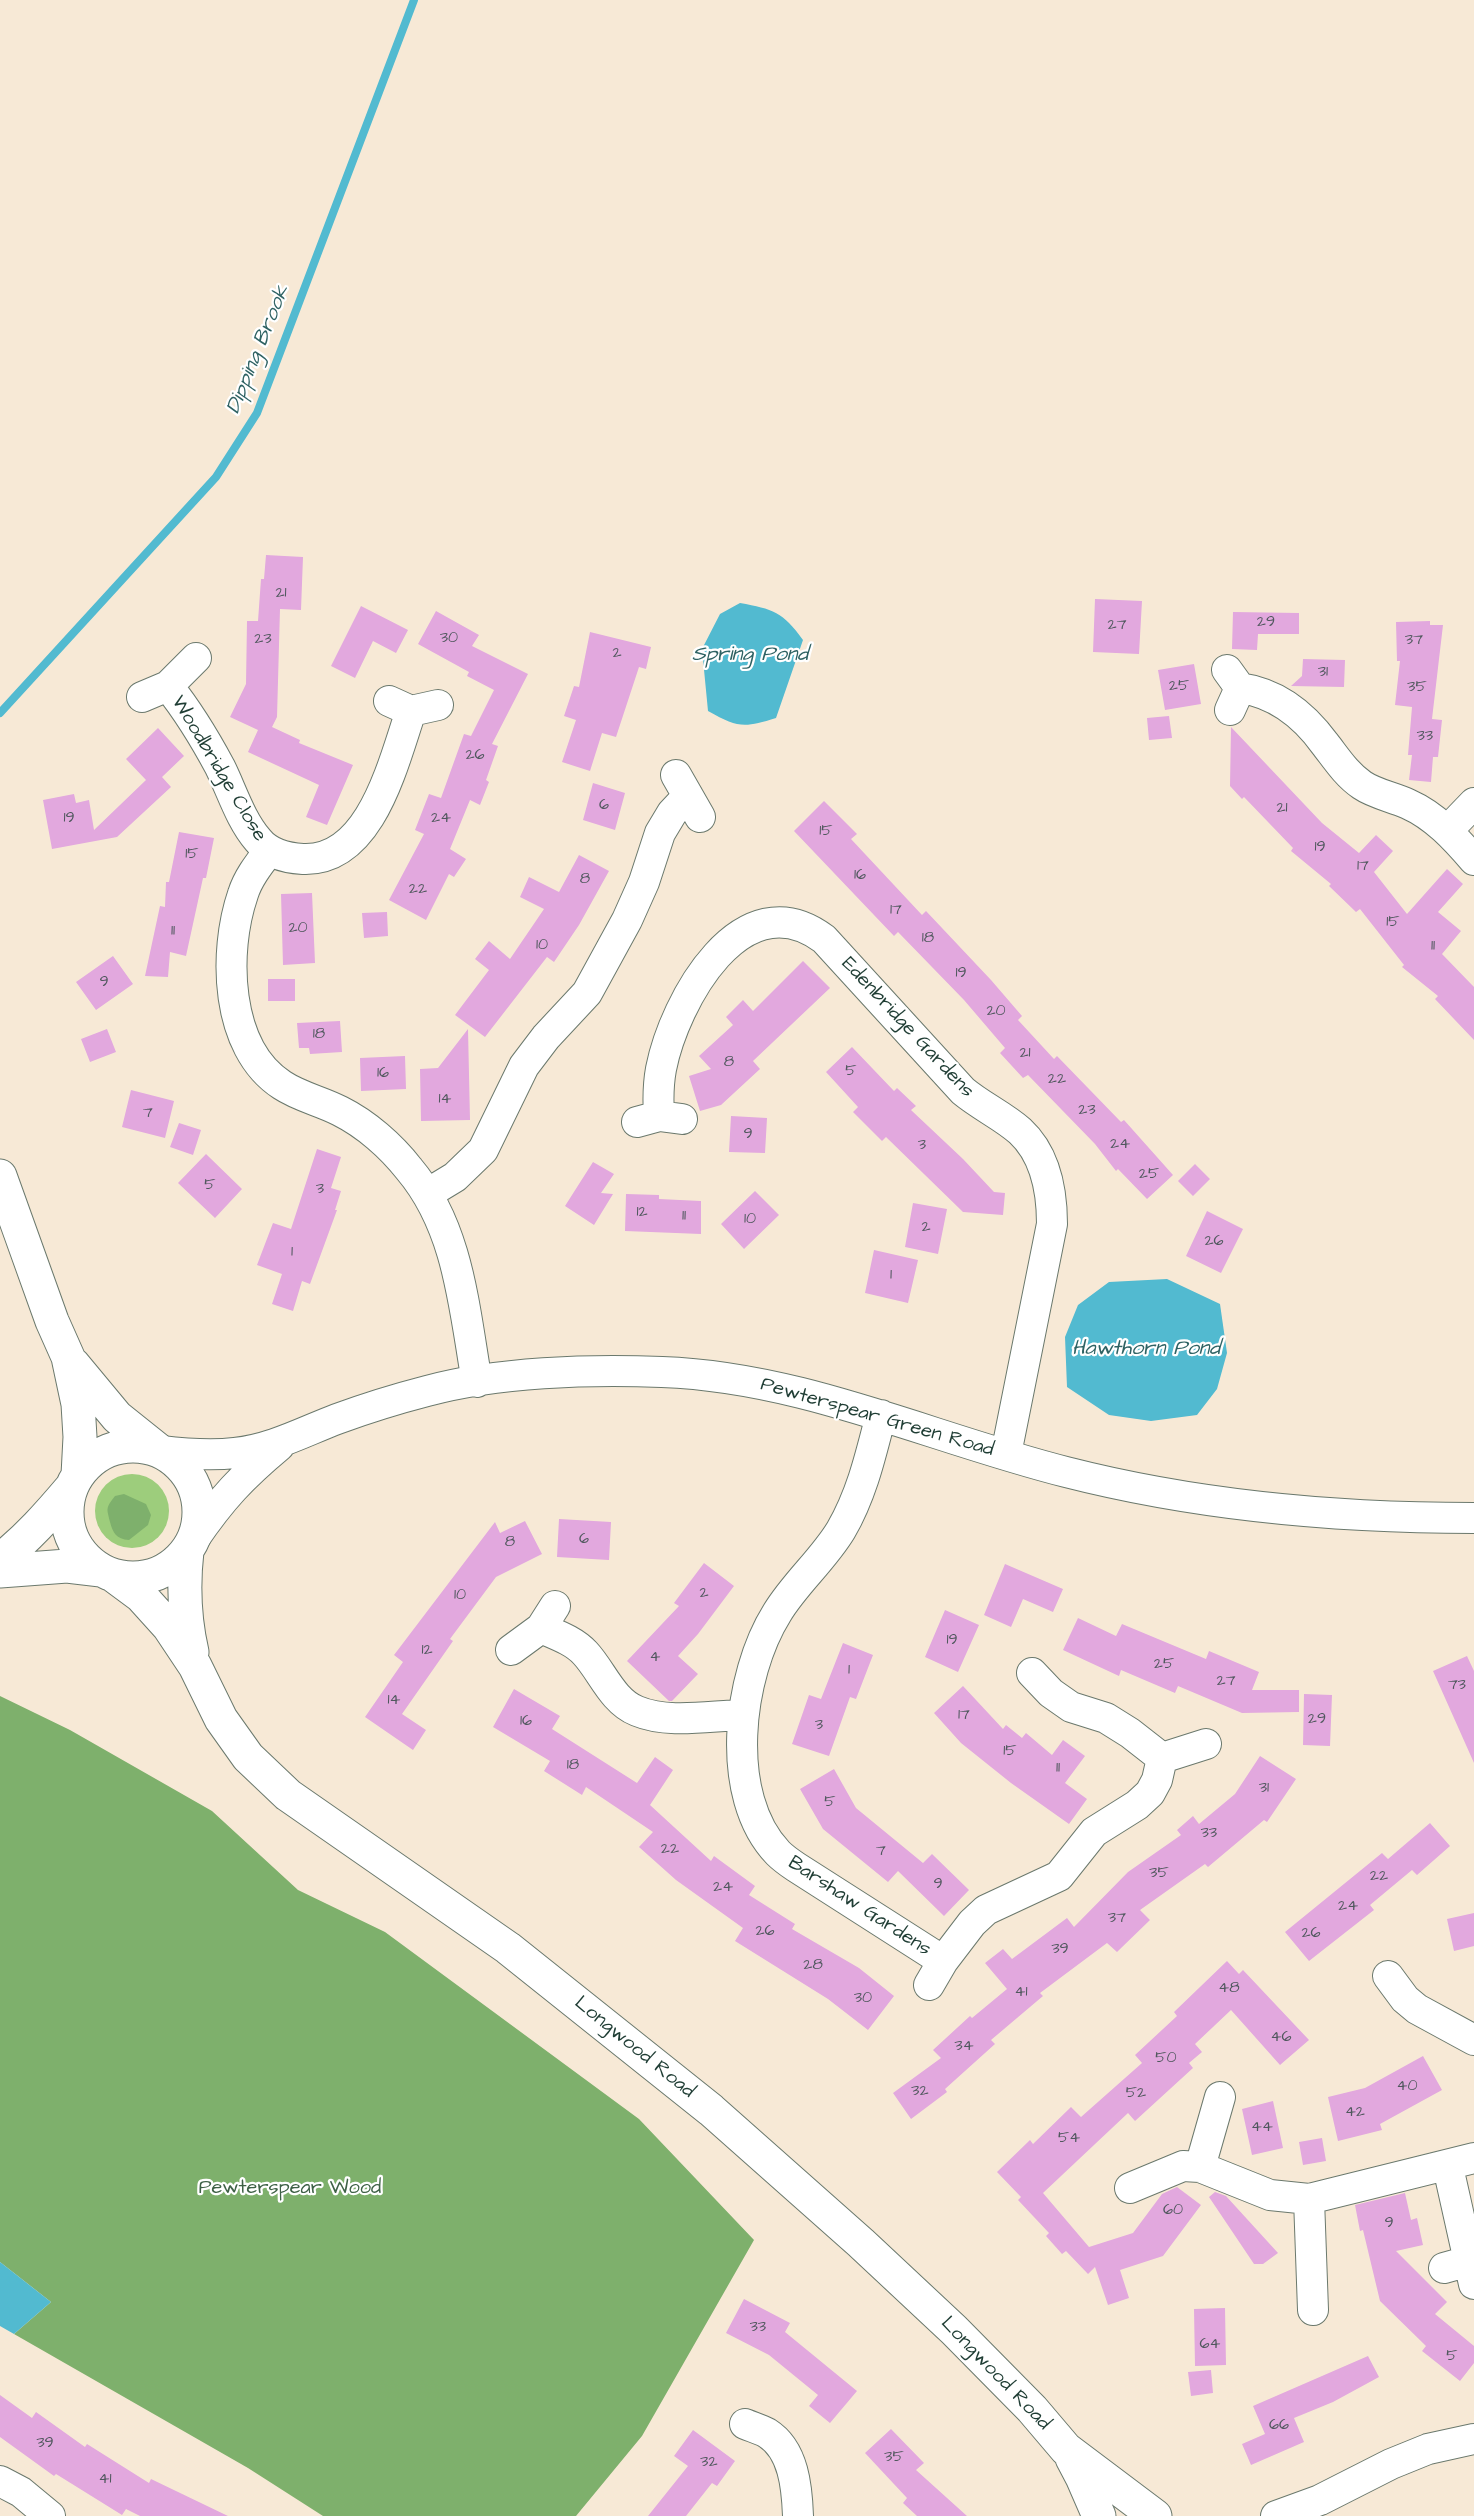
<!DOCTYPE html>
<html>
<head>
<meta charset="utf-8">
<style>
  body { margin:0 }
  canvas { display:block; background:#f7e9d6 }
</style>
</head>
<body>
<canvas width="1474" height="2516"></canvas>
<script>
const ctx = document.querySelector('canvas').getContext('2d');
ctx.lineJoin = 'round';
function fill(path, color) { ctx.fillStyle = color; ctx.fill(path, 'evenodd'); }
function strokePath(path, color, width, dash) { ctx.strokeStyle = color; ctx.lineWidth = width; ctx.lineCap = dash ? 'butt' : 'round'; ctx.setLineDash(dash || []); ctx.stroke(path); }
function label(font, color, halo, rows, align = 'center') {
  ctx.font = font + ' "Architects Daughter",sans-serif'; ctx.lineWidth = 4.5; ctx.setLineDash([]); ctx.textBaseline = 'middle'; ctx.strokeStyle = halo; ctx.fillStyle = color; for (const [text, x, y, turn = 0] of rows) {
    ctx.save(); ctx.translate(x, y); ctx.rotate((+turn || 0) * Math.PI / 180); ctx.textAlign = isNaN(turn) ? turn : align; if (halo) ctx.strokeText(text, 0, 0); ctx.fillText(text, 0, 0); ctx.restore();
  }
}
fill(new Path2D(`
  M95 1511a37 37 0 1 1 74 0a37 37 0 1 1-74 0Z`), '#9dcd7c');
fill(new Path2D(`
  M124 1494 146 1504 151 1515 148 1525 129 1540C116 1539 113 1533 110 1522 107 1508 105 1509 115 1496Z
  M0 1696 70 1730 212 1811 298 1890 385 1932 639 2119 754 2240 642 2436 576 2516H323L248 2468 14 2334 51 2302 0 2262Z`), '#7eb06c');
fill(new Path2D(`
  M740 603C773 609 783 612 803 640L776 718C744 728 738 728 708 711L702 649 720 614Z
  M1167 1279 1220 1304 1227 1353 1217 1389 1197 1415 1151 1421 1109 1415 1067 1387 1065 1337 1078 1305 1109 1282Z
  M0 2262 51 2302 14 2334 0 2326Z`), '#52bad0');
strokePath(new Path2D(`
  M0 713 216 477 257 413 414 0`), '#52bad0', 8);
fill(new Path2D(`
  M266 555 303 557 301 610 280 609 277 717 272 727 300 740 299 743 353 765 327 825 306 817 319 785 248 752 258 730 230 717 246 684 247 621H258L261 579H264Z
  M1095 599 1142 601 1139 654 1093 652Z
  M361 606 408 630 396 653 373 641 355 678 331 666Z
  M436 611 479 635 472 646 528 674 492 744 498 746 486 780 489 782 480 805 470 800 450 849 466 859 454 877 449 874 426 920 389 900 424 834 415 830 429 794 441 798 464 734 471 736 494 690 467 676 469 672 418 644Z
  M1233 612 1299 613V634H1258L1257 650 1232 649Z
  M1430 621V625H1443L1432 719 1442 720 1438 757H1433L1431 782 1409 780 1412 755H1408L1412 707 1395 705 1400 661H1397L1396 622Z
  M590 632 651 647 646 669 639 667 616 737 602 733 590 771 562 762 576 720 564 716 574 686 579 687Z
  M1303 659 1345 660 1344 687 1291 686 1302 676Z
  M1194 664 1201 704 1165 710 1158 670Z
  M1169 716 1172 738 1149 740 1147 718Z
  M1231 727 1322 823 1359 853 1376 835 1393 851 1374 872 1407 914 1447 869 1463 884 1438 912 1461 931 1442 954 1474 987V1040L1435 999 1438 996 1402 967 1404 965 1360 909 1356 912 1329 886 1331 884 1291 851 1293 848 1244 797 1242 799 1230 786Z
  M158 728 184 756 162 777 171 787 117 837 52 849 43 800 74 794 76 803 89 800 94 830 146 780 126 759Z
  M593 783 625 793 615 830 583 820Z
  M824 801 857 834 851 839 922 915 926 911 991 980 1022 1016 1018 1020 1054 1059 1057 1056 1121 1122 1124 1120 1173 1175 1147 1199 1118 1169 1116 1171 1095 1144 1028 1075 1023 1078 1000 1053 1005 1048 964 1000 898 932 894 936 794 831Z
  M179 832 214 838 206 878H203L186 956 170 952 168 977 145 976 160 906 165 907 166 882H169Z
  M579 855 609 871 579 925 554 962 547 957 485 1037 455 1015 489 970 475 959 489 941 510 959 544 909 520 897 529 877 559 892Z
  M312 893 315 963 283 965 281 894Z
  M387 912 388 936 364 938 362 913Z
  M113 956 133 984 96 1010 76 982Z
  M803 961 830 988 753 1061 760 1069 721 1105 700 1111 689 1076 711 1069 699 1056 733 1025 726 1017 743 1000 753 1011Z
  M268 979H295V1001H268Z
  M340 1021 342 1052 310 1054 309 1048H299L297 1023Z
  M107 1029 116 1052 90 1062 81 1039Z
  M468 1029 470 1120 421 1121 420 1069 438 1068Z
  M852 1047 894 1091 897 1088 916 1106 911 1110 963 1159 994 1192 1005 1193 1003 1215 963 1212 886 1137 882 1141 853 1112 858 1107 826 1072Z
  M405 1056 406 1089 361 1091 360 1058Z
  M131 1090 174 1101 165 1138 122 1127Z
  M731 1116 767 1118 765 1153 729 1152Z
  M179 1123 201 1130 193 1155 170 1147Z
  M317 1149 341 1157 331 1188 341 1191 335 1210H337L310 1284 302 1281 293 1311 272 1304 282 1274 257 1265 273 1223 291 1229Z
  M206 1154 242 1189 215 1218 178 1183Z
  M593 1162 614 1174 601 1193 613 1194 594 1225 565 1206Z
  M1195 1164 1210 1179 1193 1196 1178 1181Z
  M755 1191 779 1215 744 1249 721 1224Z
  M626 1194 659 1195V1199L701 1201V1234L625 1231Z
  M913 1203 947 1209 938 1254 905 1247Z
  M1207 1211 1243 1229 1221 1273 1186 1256Z
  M874 1250 918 1260 908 1303 865 1293Z
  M559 1519 611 1522 609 1560 557 1557Z
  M525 1521 542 1554 496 1577 450 1639 453 1641 402 1714 426 1730 413 1750 365 1717 403 1662 394 1655 495 1522 500 1533Z
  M704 1563 734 1586 698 1634 678 1656 698 1674 672 1701H669L627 1661 679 1606 674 1603Z
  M1005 1564 1063 1589 1053 1612 1023 1599 1011 1627 984 1615Z
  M945 1610 979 1625 958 1672 925 1657Z
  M1078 1618 1116 1636 1122 1624 1206 1659 1209 1651 1259 1672 1252 1690H1299V1712L1242 1713 1178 1686 1175 1693 1121 1670 1119 1676 1063 1650Z
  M843 1643 873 1655 856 1699 850 1697 829 1756 792 1744 809 1695 821 1699Z
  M1467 1656 1474 1671V1763L1433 1671Z
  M963 1686 1003 1729 1006 1725 1022 1738 1026 1733 1052 1755 1063 1740 1085 1756 1065 1783 1087 1799 1069 1824 1011 1783 961 1743 934 1713Z
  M514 1689 560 1716 552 1729 637 1783 655 1757 673 1770 650 1805 711 1861 714 1856 755 1886 749 1895 795 1924 792 1929 859 1968 894 1996 868 2030 828 1999 735 1941 743 1928 676 1880 639 1847 653 1832 586 1787 582 1795 544 1771 550 1761 493 1727Z
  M1304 1694 1332 1695 1330 1746 1303 1745Z
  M1260 1756 1296 1779 1267 1822 1264 1820 1208 1867 1205 1864 1140 1910 1150 1920 1117 1952 1107 1943 1040 1993 1043 1996 991 2040 995 2044 945 2089 947 2092 911 2119 893 2093 941 2058 933 2050 970 2016 972 2018 1007 1989 985 1963 1003 1949 1012 1959 1067 1918 1074 1927 1128 1872 1181 1835 1177 1830 1193 1816 1199 1824 1235 1794Z
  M834 1769 856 1808 923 1863 932 1854 969 1890 944 1916 898 1871 888 1882 823 1829 800 1789Z
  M1430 1823 1450 1846 1417 1875 1412 1870 1370 1905 1374 1910 1309 1961 1285 1932 1382 1853 1388 1859Z
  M1474 1913V1946L1454 1951 1447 1919Z
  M1227 1961 1239 1974 1243 1970 1309 2040 1280 2065 1231 2010 1195 2044 1202 2052 1189 2063 1193 2068 1135 2121 1128 2113 1043 2193 1089 2247 1133 2233 1162 2194 1177 2187 1201 2205 1163 2256 1120 2270 1129 2298 1108 2305 1095 2267 1088 2274 1066 2251 1062 2254 1046 2236 1049 2233 1018 2200 1021 2197 997 2172 1030 2140 1033 2144 1071 2107 1081 2117 1142 2063 1135 2055 1177 2016 1174 2012Z
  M1423 2056 1442 2090 1380 2124 1382 2130 1338 2141 1328 2097 1365 2088Z
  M1273 2101 1283 2148 1252 2155 1242 2109Z
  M1322 2138 1326 2161 1303 2165 1299 2142Z
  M1215 2192 1226 2196 1278 2253 1263 2264H1254L1209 2197Z
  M1405 2193 1411 2220 1417 2218 1423 2245 1396 2251 1447 2302 1435 2314 1474 2346V2363L1460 2381 1422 2351 1426 2346 1380 2301 1363 2230 1360 2231 1355 2205Z
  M744 2299 790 2323 785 2332 857 2391 830 2423 809 2406 818 2395 769 2355 726 2333Z
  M1225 2308 1226 2365 1195 2366 1194 2309Z
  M1368 2356 1379 2377 1333 2402 1294 2418 1304 2442 1251 2465 1242 2444 1265 2434 1253 2406Z
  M1211 2370 1213 2393 1191 2396 1188 2372Z
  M0 2395 32 2418 36 2412 85 2447 87 2444 149 2483 151 2479 228 2516H140L126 2509 122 2515 56 2474 54 2476 0 2437Z
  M891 2429 924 2463 916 2470 967 2516H917L903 2503 907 2498 865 2453Z
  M693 2430 735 2461 717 2486 712 2483 686 2516H648L688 2466 674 2456Z`), '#e2a8de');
const minor = new Path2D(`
  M1227 670 1240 688 1230 710
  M168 686C188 711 205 739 220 767 232 791 240 819 258 840 269 854 285 858 303 859 371 862 393 763 411 711
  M1240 688C1276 693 1304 715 1325 744 1336 758 1346 774 1362 785 1375 794 1393 797 1408 804 1435 816 1455 838 1474 860
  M142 697 168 686 196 658
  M389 701 411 711 438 705
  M676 775 700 817
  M1448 830 1474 803
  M269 851C259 864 248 878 243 894 223 952 225 1048 282 1085 300 1097 321 1101 340 1111 366 1124 391 1146 409 1169 459 1228 464 1308 477 1382
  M659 1116C658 1100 658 1085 661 1069 674 1002 742 877 824 939L963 1091C981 1106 1003 1116 1020 1131 1046 1155 1052 1190 1052 1224L1006 1454
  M637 1122 659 1116 682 1119
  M427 1194 455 1177 483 1150 524 1066 546 1037 587 993 627 920 644 882 660 833 672 813 688 796
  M881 1415C871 1454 862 1494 841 1530 823 1560 795 1583 777 1613 738 1675 723 1796 778 1853 783 1858 790 1863 796 1867L943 1961
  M161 1451C186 1454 210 1456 235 1453 272 1449 303 1432 337 1419 367 1408 396 1399 427 1391 497 1372 589 1369 662 1372 803 1377 931 1438 1066 1472 1199 1506 1337 1518 1474 1518
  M194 1539C222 1498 242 1477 279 1446
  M541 1628C557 1635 574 1641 585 1653 602 1671 612 1701 637 1711 668 1724 708 1716 742 1715
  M511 1650 541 1628 555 1606
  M1162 1758 1206 1744
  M1388 1976 1405 1999 1417 2009 1474 2040
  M929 1985 943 1961 972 1923 986 1910 1059 1876 1094 1832 1137 1805 1150 1793 1157 1780 1162 1758 1130 1733 1106 1718 1071 1707 1051 1693 1032 1673
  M1200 2167 1220 2097
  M1448 2167 1469 2261
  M1130 2188 1183 2166 1200 2167 1270 2195 1309 2199 1474 2158
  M1309 2199 1313 2310
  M1444 2268 1469 2261 1474 2284
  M745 2424C752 2427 760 2429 767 2433 794 2450 797 2488 798 2516
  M0 2481 21 2492 50 2516
  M1276 2516 1320 2500 1391 2464 1428 2449 1474 2439`);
const tertiary = new Path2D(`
  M0 1176 52 1321 68 1357 78 1404 80 1437 78 1475
  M73 1364 117 1417 157 1449
  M67 1512a66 66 0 1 1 132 0a66 66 0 1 1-132 0Z
  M187 1551C183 1586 184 1617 192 1652
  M0 1560C27 1539 49 1514 71 1488
  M0 1571 67 1566 101 1570
  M114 1576 141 1596 169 1627 195 1666 221 1719 248 1757 288 1795 508 1948 711 2110 861 2243 954 2330 1032 2409 1066 2449 1155 2516
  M1072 2458 1082 2477 1099 2516`);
strokePath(minor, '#6b796d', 32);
strokePath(tertiary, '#6b796d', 35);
strokePath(minor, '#fff', 30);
strokePath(tertiary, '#fff', 33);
label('16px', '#50585e', null, [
  ["21",281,594],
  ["29",1266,623],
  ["27",1117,626],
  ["30",449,639],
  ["23",263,640],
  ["37",1414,641],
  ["2",617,654],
  ["31",1323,673],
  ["25",1179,687],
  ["35",1417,688],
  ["33",1425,737],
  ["26",475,756],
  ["6",604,806],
  ["21",1282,809],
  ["19",69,819],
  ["24",441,819],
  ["15",826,832],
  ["19",1320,848],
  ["15",192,855],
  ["17",1363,867],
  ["16",860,876],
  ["8",585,880],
  ["22",418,890],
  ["17",896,911],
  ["15",1393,923],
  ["20",298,929],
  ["11",173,932],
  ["18",928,939],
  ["10",542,946],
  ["11",1433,947],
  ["19",961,974],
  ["9",104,983],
  ["20",996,1012],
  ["18",319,1035],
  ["21",1025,1054],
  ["8",729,1063],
  ["5",851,1072],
  ["16",383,1074],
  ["22",1057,1080],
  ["14",445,1100],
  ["23",1087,1111],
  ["7",148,1114],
  ["9",748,1135],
  ["24",1120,1145],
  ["3",922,1146],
  ["25",1149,1175],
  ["5",210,1186],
  ["3",320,1190],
  ["12",642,1213],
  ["11",684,1217],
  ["10",750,1220],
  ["2",926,1228],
  ["26",1214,1242],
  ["1",292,1253],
  ["1",891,1276],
  ["6",584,1540],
  ["8",510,1543],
  ["2",704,1594],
  ["10",460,1596],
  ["19",952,1641],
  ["12",427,1651],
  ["4",655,1658],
  ["25",1164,1665],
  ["1",849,1671],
  ["27",1226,1682],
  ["73",1457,1686],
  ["14",394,1701],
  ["17",964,1716],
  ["29",1317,1720],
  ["16",526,1722],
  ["3",819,1726],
  ["15",1010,1752],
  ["18",573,1766],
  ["11",1058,1769],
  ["31",1264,1789],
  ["5",830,1803],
  ["33",1209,1834],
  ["22",670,1850],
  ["7",881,1852],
  ["35",1159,1874],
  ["22",1379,1877],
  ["9",938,1885],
  ["24",723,1888],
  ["24",1348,1907],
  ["37",1117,1919],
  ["26",765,1932],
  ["26",1311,1934],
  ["39",1060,1950],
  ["28",813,1966],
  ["48",1229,1989],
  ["41",1021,1993],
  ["30",863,1999],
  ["46",1281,2038],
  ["34",964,2047],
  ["50",1166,2059],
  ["40",1407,2087],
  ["32",920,2092],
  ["52",1136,2094],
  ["42",1355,2113],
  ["44",1262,2128],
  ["54",1069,2139],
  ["60",1173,2211],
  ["9",1389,2224],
  ["33",758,2328],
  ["64",1210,2345],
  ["5",1452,2357],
  ["66",1279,2426],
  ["39",45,2444],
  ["35",894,2458],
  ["32",709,2463],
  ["41",105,2480]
]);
label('20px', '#1f3d34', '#fff', [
  ["Woodbridge Close",218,769,59],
  ["Edenbridge Gardens",907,1028,47],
  ["Pewterspear Green Road",877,1418,16],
  ["Barshaw Gardens",859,1907,33],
  ["Longwood Road",634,2048,39],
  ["Longwood Road",995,2374,46]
]);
label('20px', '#3e6146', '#fff', [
  ["Pewterspear Wood",290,2189]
]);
label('italic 21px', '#2e6263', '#fff', [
  ["Dipping Brook",259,350,-68],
  ["Spring Pond",750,656],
  ["Hawthorn Pond",1146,1350]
]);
</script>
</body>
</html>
